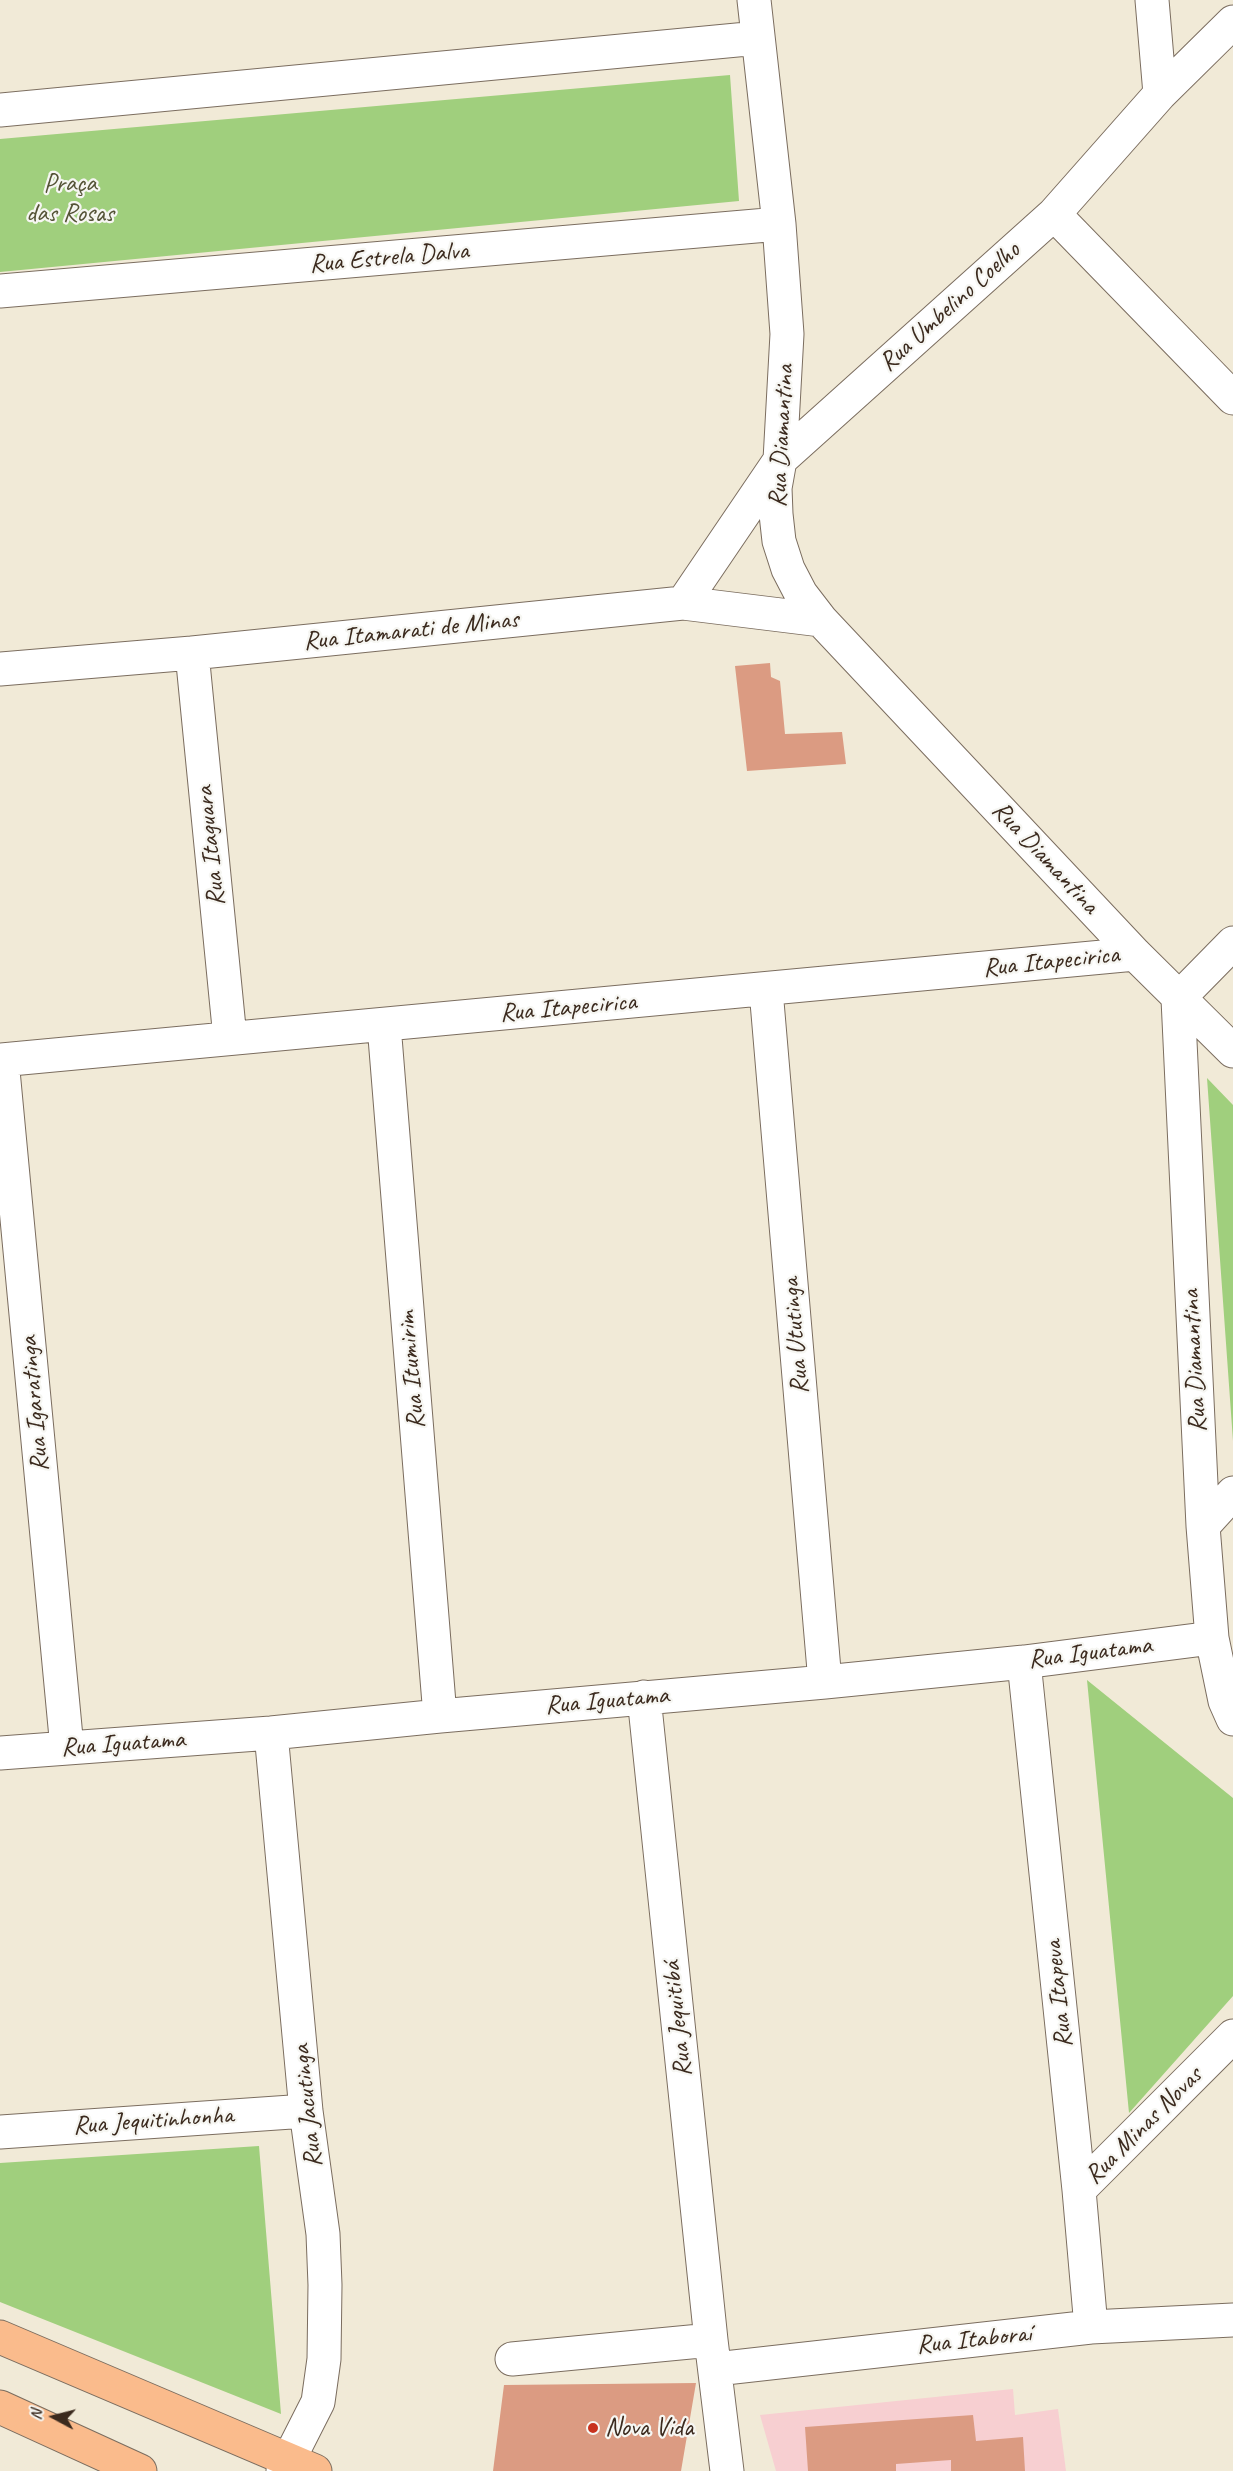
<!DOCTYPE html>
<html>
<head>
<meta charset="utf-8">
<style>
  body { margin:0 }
  #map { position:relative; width:1233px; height:2471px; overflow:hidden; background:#f1ead7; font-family:Caveat,sans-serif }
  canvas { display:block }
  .north { position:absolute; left:24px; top:2387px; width:60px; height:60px; -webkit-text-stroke:4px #f6f6f2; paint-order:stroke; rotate:277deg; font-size:16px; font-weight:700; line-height:24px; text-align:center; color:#3b2a1e }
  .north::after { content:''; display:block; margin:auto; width:21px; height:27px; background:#3b2a1e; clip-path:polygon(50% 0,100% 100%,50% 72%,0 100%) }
</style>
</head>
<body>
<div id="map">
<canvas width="1233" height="2471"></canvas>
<div class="north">N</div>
</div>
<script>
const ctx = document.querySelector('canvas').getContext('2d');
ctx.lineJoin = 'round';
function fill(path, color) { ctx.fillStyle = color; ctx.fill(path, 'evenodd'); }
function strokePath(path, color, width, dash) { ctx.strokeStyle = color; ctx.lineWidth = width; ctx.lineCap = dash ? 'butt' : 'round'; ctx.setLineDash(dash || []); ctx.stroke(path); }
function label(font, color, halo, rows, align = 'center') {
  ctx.font = font + ' Caveat,sans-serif'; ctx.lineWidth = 4.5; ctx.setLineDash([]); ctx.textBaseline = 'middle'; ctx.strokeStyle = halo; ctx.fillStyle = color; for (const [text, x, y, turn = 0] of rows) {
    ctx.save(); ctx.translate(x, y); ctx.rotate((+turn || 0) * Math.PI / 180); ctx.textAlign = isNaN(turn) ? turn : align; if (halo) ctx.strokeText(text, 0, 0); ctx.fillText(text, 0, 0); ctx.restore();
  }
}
fill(new Path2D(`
  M1013 2389 1015 2415 1058 2409 1066 2471H776L760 2415Z`), '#f7cfd1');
fill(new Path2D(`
  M730 75 739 201 0 272V139Z
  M1207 1078 1233 1105V1441Z
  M1087 1680 1233 1798V1996L1129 2113Z
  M259 2146 281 2414 0 2302V2163Z`), '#a0cf7d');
fill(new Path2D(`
  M770 663 771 677 780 681 785 734 842 732 846 764 747 771 735 666Z
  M696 2383 681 2471H493L504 2385Z
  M973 2415 976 2441 1023 2437 1025 2471H951V2460L896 2464V2471H808L805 2427Z`), '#db9b82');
const minor = new Path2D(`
  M754 0 779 224 787 334 780 460 775 488 776 514 779 541 788 569 801 594 821 620 1135 954 1233 1051
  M1152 0 1160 94
  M0 110 758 38
  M1054 214 1233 398
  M0 291 779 224
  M683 603 780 460 1054 214 1160 94 1233 22
  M192 653 230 1038
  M0 669 192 653 683 603 821 620
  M1233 943 1178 999 1203 1526 1212 1638 1225 1701 1233 1719
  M766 990 825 1682
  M384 1025 440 1716
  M0 1060 1135 954
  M2 1060 67 1748
  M1203 1526 1233 1493
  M1024 1662 1079 2190 1091 2327
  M644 1697 711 2340 727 2471
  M271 1733 306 2111 323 2234 325 2285 324 2359 318 2402 283 2471
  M0 1753 271 1733 440 1716 825 1682 1024 1662 1212 1638
  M0 2132 306 2111
  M1079 2190 1233 2036
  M512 2359 711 2340
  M716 2369 1091 2327 1233 2320`);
const major = new Path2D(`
  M0 2337 315 2471
  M0 2407 140 2471`);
strokePath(minor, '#7b6d5f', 35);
strokePath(major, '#7b6d5f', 35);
strokePath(minor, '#fff', 33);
strokePath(major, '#fabb8c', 33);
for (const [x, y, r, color] of [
  [593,2428,6,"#c8321e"]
]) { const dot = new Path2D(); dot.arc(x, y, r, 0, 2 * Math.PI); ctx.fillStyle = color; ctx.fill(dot); strokePath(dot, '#f6f6f2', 2); }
label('26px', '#545336', '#f6f6f2', [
  ["Praça",70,184],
  ["das Rosas",70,214]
]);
label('26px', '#3b2a1e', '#f6f6f2', [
  ["Rua Estrela Dalva",389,258,-5],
  ["Rua Umbelino Coelho",950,307,-42],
  ["Rua Diamantina",782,436,-87],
  ["Rua Itamarati de Minas",411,631,-6],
  ["Rua Itaguara",211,846,-96],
  ["Rua Diamantina",1045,858,47],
  ["Rua Itapecirica",1051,962,-6],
  ["Rua Itapecirica",568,1008,-5],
  ["Rua Ututinga",796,1336,-95],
  ["Rua Diamantina",1195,1361,-93],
  ["Rua Itumirim",412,1370,-95],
  ["Rua Igaratinga",35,1404,-95],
  ["Rua Iguatama",1090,1653,-7],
  ["Rua Iguatama",607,1701,-5],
  ["Rua Iguatama",123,1744,-4],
  ["Rua Itapeva",1059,1994,-96],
  ["Rua Jequitibá",678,2019,-96],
  ["Rua Jacutinga",308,2106,-96],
  ["Rua Jequitinhonha",153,2121,-4],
  ["Rua Minas Novas",1144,2126,-45],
  ["Rua Itaboraí",974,2340,-6]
]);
label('26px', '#3b2a1e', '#f6f6f2', [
  ["Nova Vida",605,2428]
], 'left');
</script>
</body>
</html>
